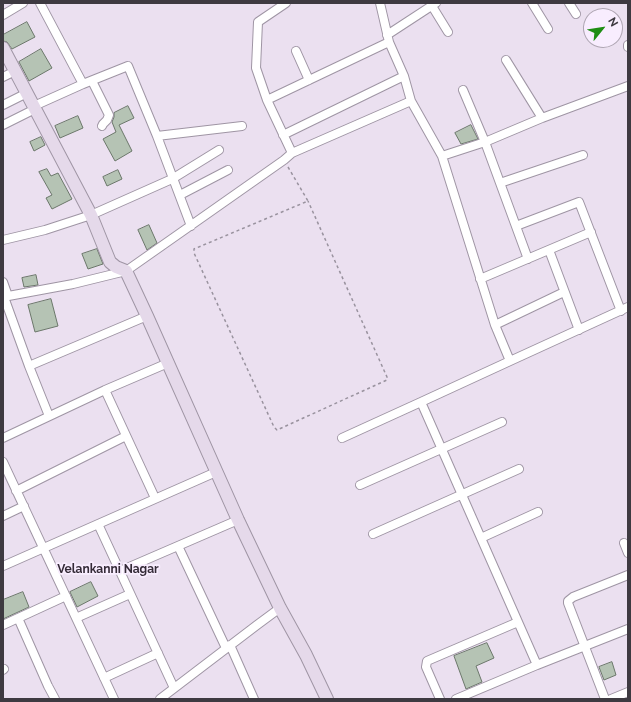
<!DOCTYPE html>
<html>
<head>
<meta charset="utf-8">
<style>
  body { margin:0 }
  #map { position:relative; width:631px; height:702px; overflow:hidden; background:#ebe0f0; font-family:Raleway,sans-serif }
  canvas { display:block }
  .frame { position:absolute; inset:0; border:4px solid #3e3a41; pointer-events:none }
  .north { position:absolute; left:583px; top:8px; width:40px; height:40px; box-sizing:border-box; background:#f8edfe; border:1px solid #aea5b2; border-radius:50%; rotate:60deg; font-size:11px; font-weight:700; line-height:16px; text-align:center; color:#3e3a41 }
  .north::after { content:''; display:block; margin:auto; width:14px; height:18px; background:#1f8e14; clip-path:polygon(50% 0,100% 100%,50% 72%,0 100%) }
</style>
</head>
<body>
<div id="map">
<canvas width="631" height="702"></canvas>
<div class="frame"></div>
<div class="north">N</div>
</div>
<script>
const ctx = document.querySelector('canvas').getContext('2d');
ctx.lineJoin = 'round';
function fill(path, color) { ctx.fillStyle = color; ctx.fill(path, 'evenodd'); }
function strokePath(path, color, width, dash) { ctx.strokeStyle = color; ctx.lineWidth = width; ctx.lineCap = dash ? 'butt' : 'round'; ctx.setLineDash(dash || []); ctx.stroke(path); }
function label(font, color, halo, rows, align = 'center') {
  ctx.font = font + ' Raleway,sans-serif'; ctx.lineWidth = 3.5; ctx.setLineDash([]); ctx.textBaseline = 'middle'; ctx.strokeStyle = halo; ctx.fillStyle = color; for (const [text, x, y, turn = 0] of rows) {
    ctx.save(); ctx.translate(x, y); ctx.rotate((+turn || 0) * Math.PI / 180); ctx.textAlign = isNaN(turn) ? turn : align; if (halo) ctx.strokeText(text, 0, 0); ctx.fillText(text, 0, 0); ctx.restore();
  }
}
const building = new Path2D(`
  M27 22 35 37 12 49 7 42 3 41V35Z
  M41 49 52 68 29 81 19 62Z
  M128 106 134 118 119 125 132 151 115 161 103 139 116 132 112 122 114 117V113Z
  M78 116 83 128 60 138 55 126Z
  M471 125 478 139 461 144 455 133Z
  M41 137 45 145 34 151 30 142Z
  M47 169 51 176 58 173 72 199 52 209 46 198 52 195 39 172Z
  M118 170 122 179 107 186 103 177Z
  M149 225 157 243 147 250 138 230Z
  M97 249 103 264 88 269 82 254Z
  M36 275 38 285 24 287 22 278Z
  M51 299 58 326 35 332 28 305Z
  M91 582 98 596 77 607 70 592Z
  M23 592 29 607 3 619V600Z
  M487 643 494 658 476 666 482 682 466 689 454 656Z
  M612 662 616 675 604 680 599 667Z`);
fill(building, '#b5c3b4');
strokePath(building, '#6b776a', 1);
const minor = new Path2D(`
  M40 3 83 84
  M286 3 258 22 256 68 267 100 292 153
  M380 3 389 42 404 76 411 101 442 156 495 325 510 361 421 402 537 665 456 699
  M532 3 548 29
  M569 3 576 14
  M432 6 448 32
  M3 15 23 3
  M387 35 436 3
  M628 45V47
  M296 51 309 80
  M506 60 542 118
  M3 77 15 71
  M92 81 109 115 107 120 103 124 102 126
  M463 90 485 142 528 259
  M267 100 389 42
  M3 105 27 93
  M34 106 83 84 128 66 157 136 191 226
  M3 125 35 109
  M283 135 404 76
  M157 136 242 126
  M442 156 485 142 542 118 628 86
  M500 183 583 155
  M180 195 228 170
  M516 226 579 202 621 311
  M3 240 45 230 91 215 172 179 219 150
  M549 250 579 330
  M480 279 591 232
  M3 282 8 296
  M3 297 73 284 126 271 284 160 292 153 411 101
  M4 297 29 366 49 416
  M495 325 564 292
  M510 361 628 307
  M29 366 147 316
  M105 390 155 498
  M3 438 105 390 168 363
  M342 438 421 402
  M3 462 114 699
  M360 485 502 422
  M16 491 126 436
  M3 516 24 506
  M98 524 174 688
  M373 534 519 469
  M481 538 538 512
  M624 543 628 553
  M178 546 226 648
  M3 566 216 472
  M120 571 238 520
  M18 618 48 686 55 699
  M76 618 130 594
  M3 625 66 596
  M230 645 254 699
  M537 665 628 629
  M3 670 4 669
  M104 678 158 653
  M160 699 257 625 280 608
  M440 699 426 667 427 661 518 622
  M605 699 568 603V601L573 597 628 575
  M611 699 628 692`);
const secondary = new Path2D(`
  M3 48 91 215 110 262 116 267 126 271 147 316 238 520 280 608 306 655 327 699`);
strokePath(minor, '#9f95a4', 10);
strokePath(secondary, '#9f95a4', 14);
strokePath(new Path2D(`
  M288 167 308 201 194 249V253L274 427 277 430 387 380V377L308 201`), '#99929e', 1.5, [3, 3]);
strokePath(minor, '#fff', 8);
strokePath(secondary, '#e5d9ea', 12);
label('bold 12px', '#342b37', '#f8edfe', [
  ["Velankanni Nagar",108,569]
]);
</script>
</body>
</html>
